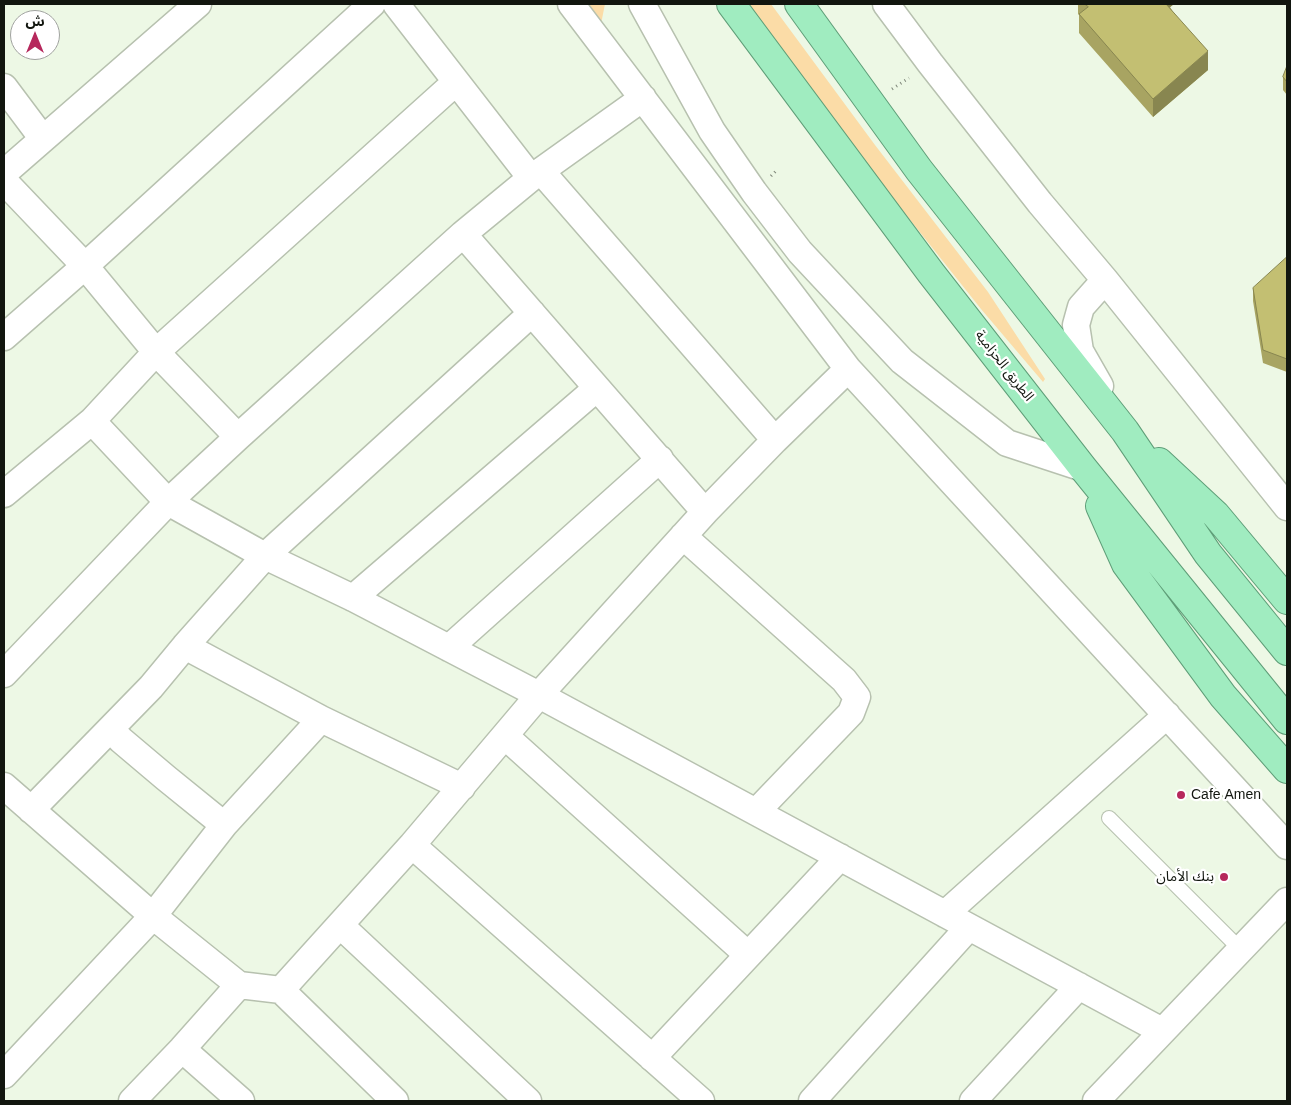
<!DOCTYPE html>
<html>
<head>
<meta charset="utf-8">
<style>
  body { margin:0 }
  #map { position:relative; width:1291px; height:1105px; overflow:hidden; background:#edf8e5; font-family:Helvetica,"Noto Sans Arabic",sans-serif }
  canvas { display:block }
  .frame { position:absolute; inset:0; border:5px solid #12160f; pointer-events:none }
  .north { position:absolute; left:10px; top:10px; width:50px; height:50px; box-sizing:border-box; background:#fff; border:1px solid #a0a29f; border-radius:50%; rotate:0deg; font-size:14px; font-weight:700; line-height:20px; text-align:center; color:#12160f }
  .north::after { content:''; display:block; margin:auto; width:18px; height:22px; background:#b6285c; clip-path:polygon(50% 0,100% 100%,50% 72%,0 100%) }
</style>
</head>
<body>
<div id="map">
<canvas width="1291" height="1105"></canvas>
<div class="frame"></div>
<div class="north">ش</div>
</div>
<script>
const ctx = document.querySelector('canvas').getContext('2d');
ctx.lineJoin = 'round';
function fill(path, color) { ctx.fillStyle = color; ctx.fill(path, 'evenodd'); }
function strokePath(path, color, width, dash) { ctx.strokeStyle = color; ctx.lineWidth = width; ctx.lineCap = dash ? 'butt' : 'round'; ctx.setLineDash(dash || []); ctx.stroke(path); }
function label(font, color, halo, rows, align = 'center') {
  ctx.font = font + ' Helvetica,"Noto Sans Arabic",sans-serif'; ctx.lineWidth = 4.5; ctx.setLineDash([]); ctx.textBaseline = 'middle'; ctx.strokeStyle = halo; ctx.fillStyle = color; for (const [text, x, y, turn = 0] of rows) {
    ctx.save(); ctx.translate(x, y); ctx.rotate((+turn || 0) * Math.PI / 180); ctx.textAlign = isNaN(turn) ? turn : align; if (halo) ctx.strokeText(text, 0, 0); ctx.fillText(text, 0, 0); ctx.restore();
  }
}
fill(new Path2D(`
  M562 4H605L596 49Z
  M745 4H771L875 145 988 292 1045 379 1043 382 981 309 864 162Z`), '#fbdca7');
const service = new Path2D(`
  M1109 818 1241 950`);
const minor = new Path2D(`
  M396 4 531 178
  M571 4 848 369 1287 846
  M642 4 712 131 754 192 800 252 902 361 1007 443 1083 468
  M886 4 930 63 1040 203 1105 280 1287 507
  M4 87 43 139
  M541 171 775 440
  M4 173 198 4
  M4 181 85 266 156 352 238 437
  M463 234 705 512
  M4 337 85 266 372 4
  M1100 386 1080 351 1076 325 1081 307 1105 280
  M92 421 168 502 265 556 353 598 539 695 1162 1031
  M4 494 92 421 156 352 456 82
  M683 536 844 680 857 697 851 713 756 812
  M353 598 597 388
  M185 646 321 719 462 787
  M449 648 660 459
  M4 674 168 502 238 437 463 234 531 178 643 98
  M111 729 121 740 166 778 224 825
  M505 736 748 955
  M4 786 153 916 239 985 281 990 395 1101
  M31 810 151 687 185 646 265 556 532 313
  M412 845 701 1101
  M945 914 1167 715
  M340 925 528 1101
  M281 990 412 845 539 695 705 512 775 440 848 369
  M182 1049 241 1101
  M652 1058 840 857
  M4 1075 153 916 224 825 321 719
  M132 1101 182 1049 239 985
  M812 1101 969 927
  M973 1101 1079 986
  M1096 1101 1287 901`);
const trunk = new Path2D(`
  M731 4 931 273 1083 468 1287 720
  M799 4 919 170 1125 431 1208 554 1287 651
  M1159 462 1216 515 1287 600
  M1100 506 1126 564 1223 696 1287 769`);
strokePath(service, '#b7c1af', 16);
strokePath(minor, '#b7c1af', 29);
strokePath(trunk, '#5f9e78', 30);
strokePath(new Path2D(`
  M892 89 909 78
  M771 176 778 169`), '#7d8578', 3, [1, 4]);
strokePath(service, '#fff', 14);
strokePath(minor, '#fff', 26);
strokePath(trunk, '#a0ecc0', 28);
fill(new Path2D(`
  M1078 4H1174L1170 7 1208 70 1153 117 1079 33V15L1078 14Z
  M1287 66V95L1283 90V77Z
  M1287 257V372L1263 363 1253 301V288Z`), '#a8a462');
fill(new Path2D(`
  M1160 4H1174L1160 15Z
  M1208 51V70L1153 117V99Z`), '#888650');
const building = new Path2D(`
  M1085 4H1166L1208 51 1153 99 1079 14 1088 7Z
  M1287 66V82L1283 77Z
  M1287 257V359L1263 350 1253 288Z`);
fill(building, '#c3bf72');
strokePath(building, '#888650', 1);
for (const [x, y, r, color] of [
  [1181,795,5,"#b6285c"],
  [1224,877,5,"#b6285c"]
]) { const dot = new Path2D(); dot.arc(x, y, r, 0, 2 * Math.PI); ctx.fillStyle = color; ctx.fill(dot); strokePath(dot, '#fff', 2); }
label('14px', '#12160f', '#fff', [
  ["الطريق الحزامية",1004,366,52]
]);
label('14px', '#12160f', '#fff', [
  ["Cafe Amen",1191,795],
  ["بنك الأمان",1214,877,"right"]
], 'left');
</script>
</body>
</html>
